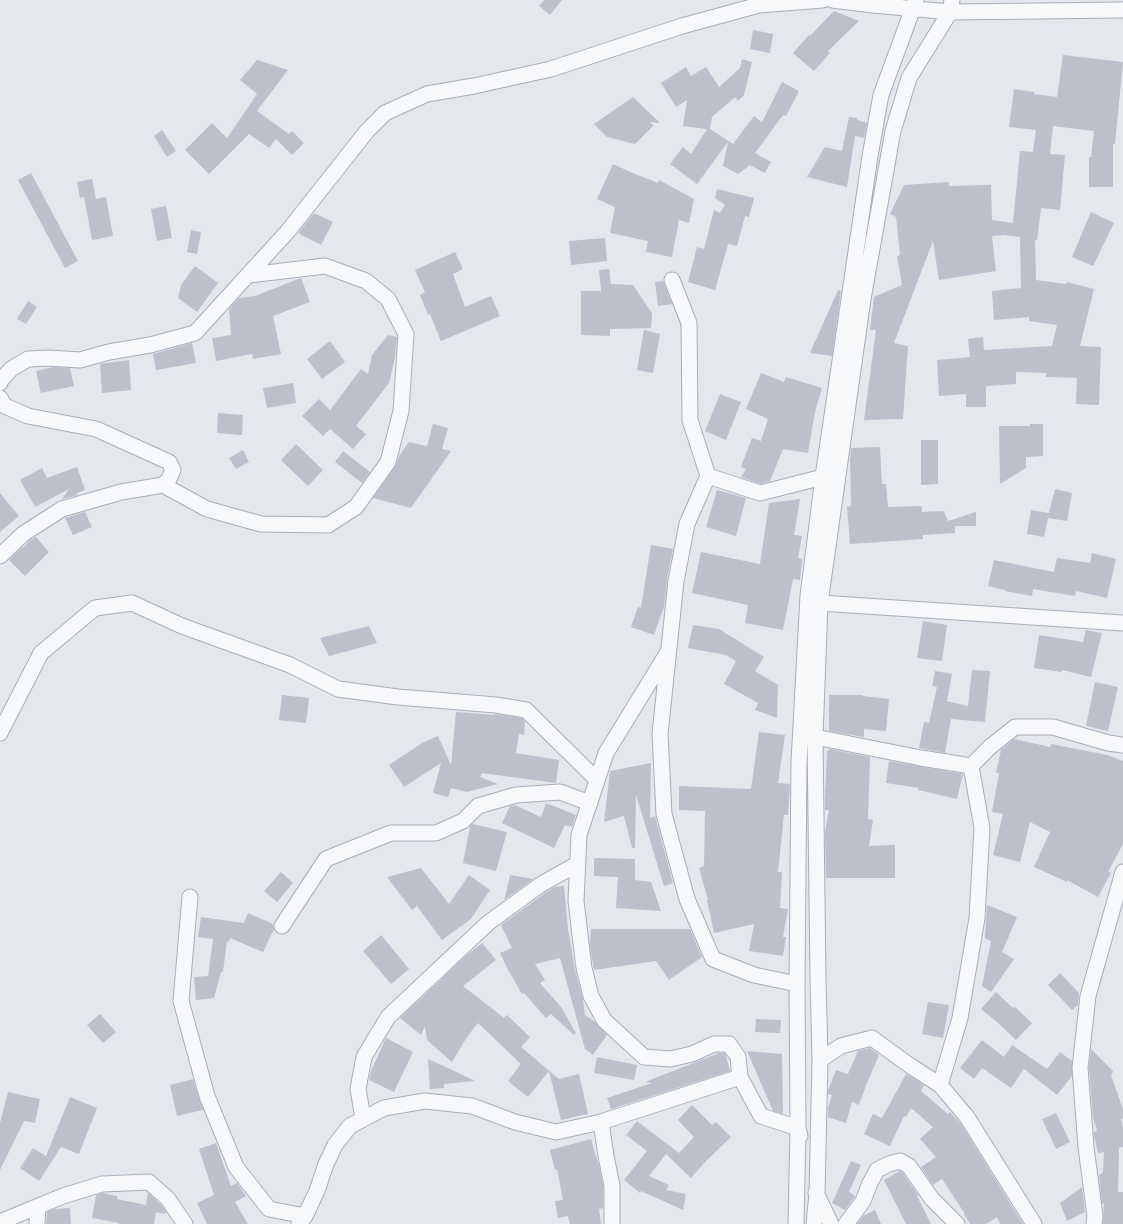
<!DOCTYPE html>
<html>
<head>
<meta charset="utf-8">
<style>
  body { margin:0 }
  canvas { display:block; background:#e4e7ec }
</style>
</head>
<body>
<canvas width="1123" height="1224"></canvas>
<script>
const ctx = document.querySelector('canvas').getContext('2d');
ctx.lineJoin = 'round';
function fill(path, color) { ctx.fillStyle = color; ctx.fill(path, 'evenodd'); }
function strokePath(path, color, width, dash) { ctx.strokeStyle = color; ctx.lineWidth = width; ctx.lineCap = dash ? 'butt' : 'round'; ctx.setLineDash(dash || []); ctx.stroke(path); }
fill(new Path2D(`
  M544 0H562L550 15 539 6Z
  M834 11 859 21 828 51 830 53 814 71 793 53 809 35 810 36Z
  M753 30 773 34 770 53 750 49Z
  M1063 55 1123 62 1115 144H1113V187H1089V157H1091L1094 131 1053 126 1050 154 1065 155 1060 210 1041 208 1037 240H1035L1036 280 1066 284 1067 282 1094 289 1080 346 1101 347 1099 405 1076 404 1077 378 1046 377V373L1016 372V384L986 386V407H966V394L939 396 937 360 970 357 968 339 983 337 984 350 1052 346 1057 325 1029 321V317L994 320 992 291 1021 288 1020 237 1004 235 992 236 996 271 939 280 933 241 894 343 908 346 903 419 864 420 876 330H870L874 297 902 285 897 256 900 255 896 217 890 214 904 185 949 182V186L991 185 992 220 1013 223 1020 151 1033 152 1036 130 1009 127 1014 89 1034 92V94L1057 97Z
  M742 59 752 62 744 95 738 101 735 97 712 117 710 129 733 144 754 116 762 122 782 82 799 91 786 116 783 115 755 153 771 162 765 173 750 165 738 174 723 166 728 142 697 184 670 164 683 147 691 154 707 129 683 126 687 100 676 107 661 83 686 67 691 76 706 67 719 87 740 68Z
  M257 60 288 70 257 111 289 134 292 131 304 143 292 155 276 139 269 148 249 134 209 174 185 150 212 123 227 138 257 94 240 80Z
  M633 97 660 123 649 122 654 125 635 144 607 137 594 124Z
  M849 117 857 118V120L867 123 864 138 855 136 847 187 807 177 825 147 842 151Z
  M162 130 176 151 167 157 154 136Z
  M613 164 635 174 658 183 659 180 694 199 689 223 679 220 672 257 646 252 648 241 610 233 615 207 597 199Z
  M31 173 78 261 65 268 18 180Z
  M92 179 96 199 106 197 113 236 92 240 84 197 80 198 77 182Z
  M717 189 754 198 749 217 745 216 737 246 728 244 715 290 688 282 697 247 704 249 714 210 720 213 725 205 715 198Z
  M166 206 172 238 157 241 151 209Z
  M1091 212 1114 223 1093 266 1072 257Z
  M314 213 333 222 321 245 298 233Z
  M191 230 201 232 197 254 187 252Z
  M605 238 607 261 571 265 569 241Z
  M455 252 463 269 453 274 465 307 491 296 500 316 441 341 430 314 428 315 420 295 425 292 415 270Z
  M195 266 218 283 197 312 178 298 181 285Z
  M609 269 611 284 633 285 652 313 651 328 610 329V336L581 335V291H601L599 270Z
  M301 278 310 302 273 316 281 354 253 359 252 354 216 361 212 338 231 335 229 309 239 298 255 296Z
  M663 281 672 304 658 306 655 282Z
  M838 290 841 291 832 356 810 353Z
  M28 301 37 307 26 324 17 319Z
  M644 330 660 334 653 373 637 370Z
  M388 335 397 337 395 357 389 383 356 426 366 434 353 449 330 429 323 436 302 416 319 399 330 410 361 369 368 374 372 355Z
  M330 341 345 362 322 379 307 359Z
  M192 343 196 363 156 370 153 354Z
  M129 360 131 390 102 393 100 364Z
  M53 367 70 368 74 386 41 393 36 371Z
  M761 373 784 382 786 377 822 388 815 412 808 453 783 449 770 481 760 484 741 477 746 469 741 467 752 438 761 441 768 419 746 409Z
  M293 383 296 403 267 408 263 388Z
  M720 394 741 402 726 440 705 431Z
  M218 413 243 415 242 435 217 433Z
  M433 424 448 428 442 449 451 451 411 508 373 498 395 467 399 456 409 442 427 446Z
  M1030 424H1043V456L1026 457V468L1000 484 999 426H1030Z
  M921 440H938V484L921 485Z
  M296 444 323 470 308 486 281 460Z
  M880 447 882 484H886L888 507 922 506V512L944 511 948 521 976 512V526H955V533L923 535V539L850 544 847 507 851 506 850 459 851 448Z
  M243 450 249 462 236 469 229 458Z
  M343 451 370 472 362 483 335 462Z
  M77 467 85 490 77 493 78 495 62 499 69 489 35 507 20 480 42 468 47 478Z
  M1055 489 1072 493 1067 521 1048 518 1044 537 1027 534 1031 510 1049 513Z
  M717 490 746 498 736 536 706 527Z
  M0 493 19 516 0 532Z
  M800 499 794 535 802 536 798 558 802 559 800 580 793 579 783 630 745 623 748 605 692 593 701 552 760 564 769 503Z
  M85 512 92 527 73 535 65 518Z
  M36 537 49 552 25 576 9 560 22 547 23 548 29 541Z
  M651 545 673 549 667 579 664 607 654 635 631 627 638 607 641 608Z
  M1092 553 1116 559 1107 598 1076 591 1075 596 1033 589 1032 596 1005 591V590L988 586 994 560 1054 572 1057 558 1090 563Z
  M923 621 947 625 942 661 917 658Z
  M693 625 719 629 764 657 755 671 778 685 777 718 755 710 758 703 724 684 736 661 726 655 688 648Z
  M369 626 377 643 329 656 320 638Z
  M1086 630 1102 633 1091 677 1062 670V672L1034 668 1039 635 1083 642Z
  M972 670 990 671 985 722 951 719 945 753 919 748 924 722 929 723 937 687 932 686 935 671 952 674 947 701 968 706Z
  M1095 682 1118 687 1108 731 1086 726Z
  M282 695 309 698 306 723 279 720Z
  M829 695H863V696L889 699 886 731 864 729V737L829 731Z
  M456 712 494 715 495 714 522 718 525 722 524 735 519 734 516 753 559 760 556 783 482 773 480 777 498 784 467 792 451 788 448 797 433 793 441 763 404 787 389 765 422 743 438 736 451 765Z
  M759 732 785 735 778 783 790 784 788 815H784L778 872H782L780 908 788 909 783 937H786L783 956 749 951 754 924 714 933 707 900H708L699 868 704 866 705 811 679 810V786L751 789Z
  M1014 739 1050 747 1051 744 1107 755 1123 761V844L1108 872 1111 873 1098 897 1067 880V882L1034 867 1050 832 1030 822 1020 862 993 855 1003 814 992 812 999 773H996L1001 750Z
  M829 749 870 757 868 819 873 820 869 846 895 845V878H826L825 832 829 810H825V800L827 751H829Z
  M889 761 963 774 957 799 918 790 919 788 886 783Z
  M651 763 650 818 655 816 673 883 664 886 636 795 635 848H632L624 816 604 822 610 771Z
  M546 803 576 815 572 827 565 825 554 848 502 823 510 806 515 805 541 817Z
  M473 824 507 832 496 871 463 863 470 826Z
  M594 858 635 859V880L651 882 661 911 616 908 618 877 594 876Z
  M421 868 449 904 469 875 490 890 471 919 442 940 417 906 412 910 387 877Z
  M281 872 293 883 277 902 264 891Z
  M510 875 533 879 504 900 507 889Z
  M564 886 568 929 575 970 583 1000 585 1015 595 1022 607 1035 593 1055 585 1049 560 958 535 964 545 980 540 983 561 1007 576 1033 574 1035 551 1014 546 1018 524 993 522 994 507 968 500 953 512 948 501 925 545 893 555 887Z
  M987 905 1017 917 1002 952 1014 959 991 992 982 986 991 941 985 938Z
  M248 913 273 924 274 929 263 952 230 938 229 942 227 941 223 972H221L214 998 196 1000 194 977 208 976 213 939 198 937 201 917 244 923Z
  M591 929H690L702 957 669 980 656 961 594 970 590 946Z
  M381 935 409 969 391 984 363 951Z
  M482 943 496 960 463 986 504 1018 507 1015 530 1037 521 1047 559 1079 579 1074 588 1114 561 1120 549 1071 528 1097 508 1081 521 1064 478 1023 467 1037 452 1062 427 1040 425 1026 421 1035 400 1018 467 955Z
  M1060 973 1079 993 1078 1005 1072 1010 1048 985Z
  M996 992 1013 1008 1015 1007 1032 1023 1016 1040 997 1022 981 1009Z
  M928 1002 949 1005 943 1038 922 1034Z
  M100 1014 116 1032 103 1043 87 1025Z
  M756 1019 781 1020 780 1033 755 1032Z
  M386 1038 413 1052 394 1092 369 1080 371 1071Z
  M982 1040 1004 1057 1012 1045 1047 1069 1060 1052 1072 1061V1076L1057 1095 1024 1069 1011 1088 982 1068 974 1079 960 1068Z
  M870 1048 879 1055 867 1083 859 1105 852 1102 846 1123 828 1117V1108L832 1095 828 1094V1091L836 1070 848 1074 858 1051Z
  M1091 1049 1113 1071 1111 1075 1123 1109V1118L1121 1119 1123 1129V1147L1119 1148 1118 1192H1123V1224H1103L1104 1203 1102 1204 1099 1175 1103 1172 1104 1152 1098 1153 1094 1135V1132L1097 1131 1093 1117 1089 1068Z
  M747 1051 782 1054 783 1114 773 1111Z
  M719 1053H724L726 1055 730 1071 611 1109 607 1098 652 1083 645 1082Z
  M597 1057 637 1065 634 1080 594 1073Z
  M428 1059 448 1068 475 1081 444 1084V1088L430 1089Z
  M906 1074 924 1085 921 1091 948 1114 950 1112 961 1124 1023 1224H1000L997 1217 986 1224H970L964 1214H965L942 1179 933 1185 921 1167 936 1157 920 1139 933 1127 911 1108 906 1117 904 1116 890 1146 864 1134 873 1114 882 1118Z
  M193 1079 203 1110 177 1116 170 1085Z
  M8 1092 40 1099 35 1123 24 1121 0 1170V1123Z
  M70 1097 97 1108 79 1154 61 1147 39 1181 20 1168 33 1148 46 1156Z
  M692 1105 712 1125 716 1122 731 1137 706 1161 691 1178 666 1154 649 1176 669 1185 666 1190 686 1194 683 1210 641 1191 640 1193 624 1180 647 1151 626 1135 637 1121 679 1153 694 1137 678 1120Z
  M1056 1113 1070 1142 1056 1149 1042 1119Z
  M591 1139 599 1166 603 1185V1208L599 1209 601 1224H570L568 1216 558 1218 555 1201 563 1200 557 1169 555 1170 550 1150Z
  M216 1143 231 1186 237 1183 246 1196 235 1202 248 1224H207L197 1203 214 1195 199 1149Z
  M851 1161 861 1165 849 1192 855 1196 845 1210 832 1203Z
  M900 1171 903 1173 918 1195 917 1196 931 1224H906L884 1180Z
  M1082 1187 1085 1212 1067 1221 1060 1203Z
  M102 1193 117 1196V1199L146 1205 148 1193 161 1205 166 1211 165 1214 156 1212 154 1224H119V1223L92 1218 96 1195Z
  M70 1208 71 1224H46L47 1212 54 1209Z
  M875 1210 881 1224H857L863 1216Z`), '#bbc0ca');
const minor = new Path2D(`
  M832 0 873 5 950 12 1123 10
  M672 280 689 323 690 420 708 476 760 493 831 475
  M0 383 1 380 11 369 28 359 48 358 80 360 109 352 150 345 195 333 288 231 367 131 385 113 427 94 474 86 551 69 682 26 759 5 823 0
  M0 398 5 406 28 416 96 429 169 462 173 470 169 479 163 485 121 492 62 509 23 534 0 556
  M708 476 687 524 676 581 660 734 664 814 687 899 713 959 754 975 797 984
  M163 485 207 509 261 524 328 525 356 507 388 462 401 411 406 334 388 299 366 281 325 266 249 275
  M820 603 1123 623
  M668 652 606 753 579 835 576 901 584 968 591 996 604 1020 644 1057 670 1059 692 1054 714 1044H729L738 1057 740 1077
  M0 733 41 653 95 608 132 603 182 626 290 665 338 689 398 697 496 705 526 710 597 780
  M815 737 921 758 971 766 990 747 1015 727H1053L1108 743 1123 745
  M190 897 181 1001 207 1096 236 1167 269 1209 305 1216
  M282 926 326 859 391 833H436L463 821 478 806 516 795 560 792 590 803
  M820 1060 841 1046 872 1038 909 1065 940 1085 967 1117 1034 1224
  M940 1085 960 1018 977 918 982 828 971 766
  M363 1118 358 1089 364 1057 388 1017 488 923 540 885 577 864
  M601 1122 606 1156 612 1186V1224
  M816 1193 831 1224
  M0 1222 63 1196 102 1184 149 1182 168 1199 185 1224
  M37 1224 38 1207
  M299 1224 305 1216 317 1191 326 1164 335 1145 350 1126 384 1108 425 1101 472 1106 515 1122 556 1132 601 1122 740 1077 761 1116 798 1128 800 1136
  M796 1224 798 1128 797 984 799 762 808 596 823 477 870 156 881 95 916 0
  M814 1224 817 1194 820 1060 818 978 815 737 820 603 863 299 893 131 909 78 950 12 952 0
  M846 1224 863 1201 870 1183 877 1170 889 1164 900 1161 909 1166 932 1199 957 1224
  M1094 1224 1095 1216 1086 1147 1080 1068 1088 996 1123 872`);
strokePath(minor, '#a9aeb7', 17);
strokePath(minor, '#f7f8fa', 15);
</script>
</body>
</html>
